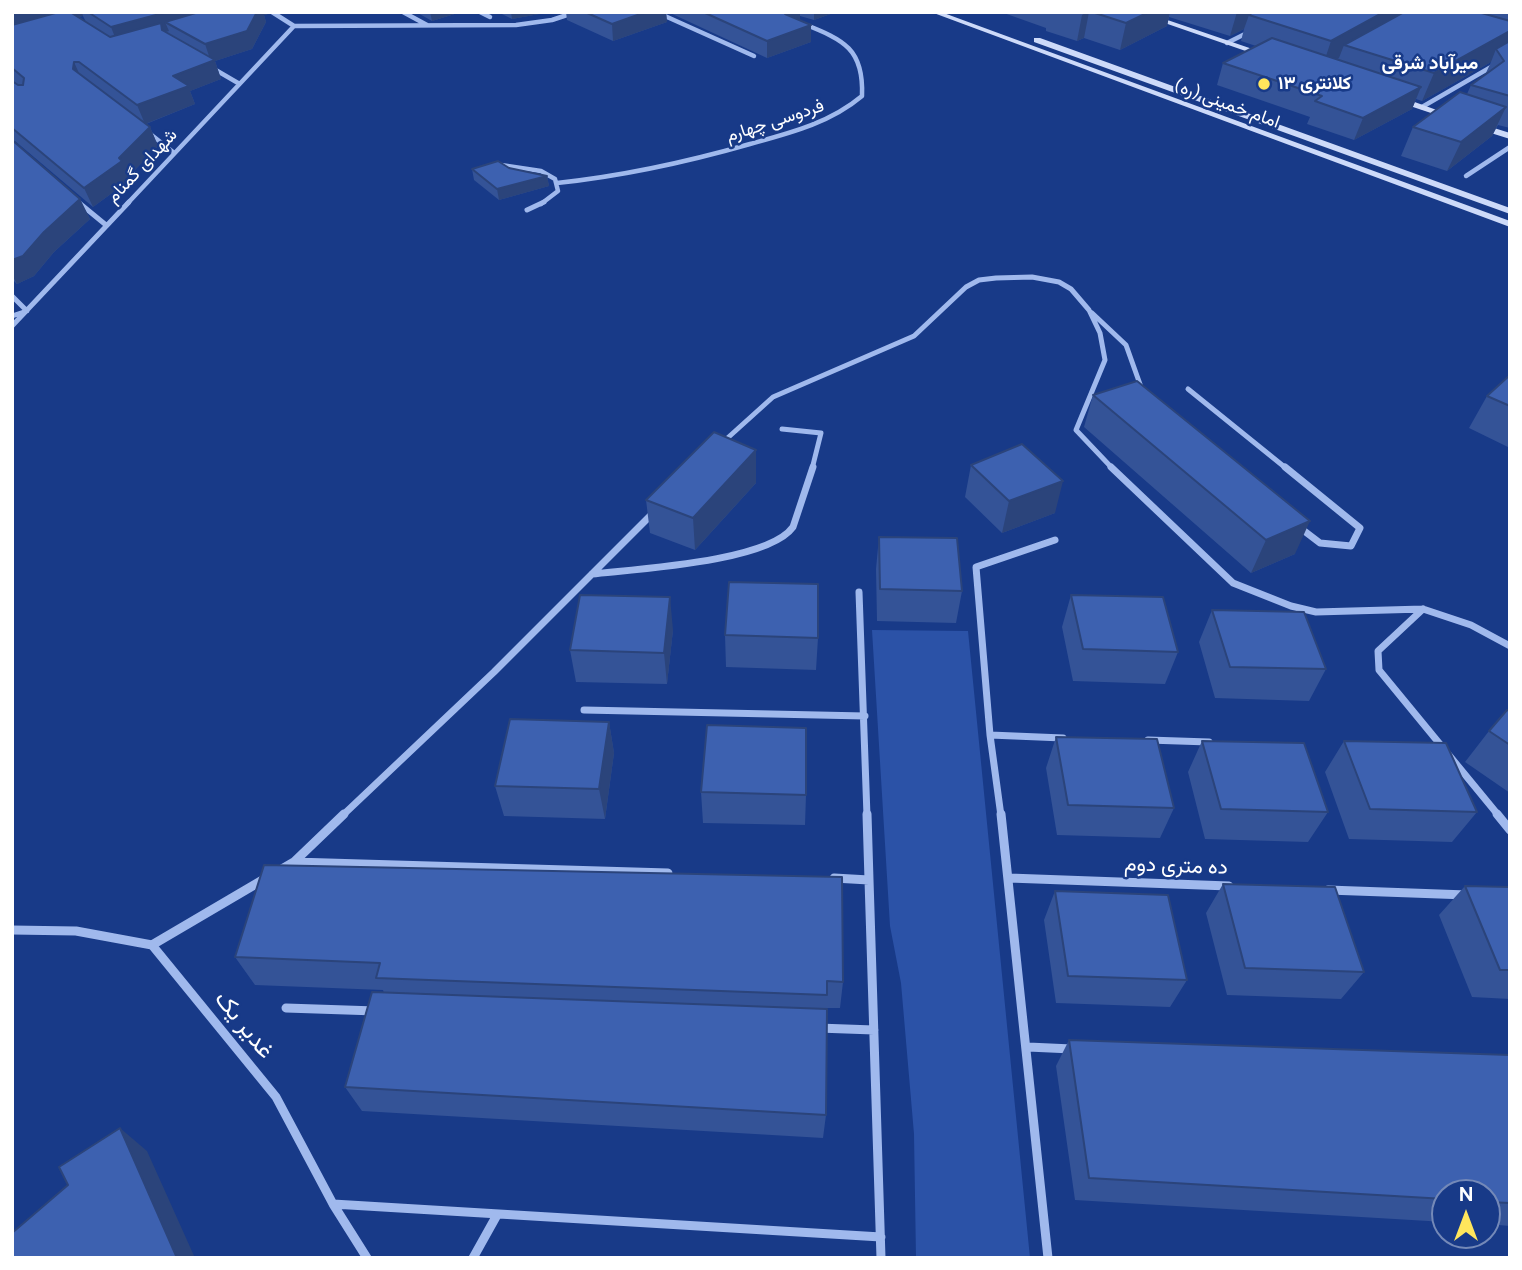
<!DOCTYPE html>
<html>
<head>
<meta charset="utf-8">
<style>
  body { margin:0 }
  #map { position:relative; width:1522px; height:1270px; overflow:hidden; background:#183a88; font-family:Figtree,sans-serif }
  canvas { display:block }
  .frame { position:absolute; inset:0; border:14px solid #fff; pointer-events:none }
  .north { position:absolute; left:1431px; top:1179px; width:70px; height:70px; box-sizing:border-box; background:#183a88; border:2px solid #7489b8; border-radius:50%; rotate:0deg; font-size:19px; font-weight:700; line-height:28px; text-align:center; color:#fff }
  .north::after { content:''; display:block; margin:auto; width:24px; height:32px; background:#ffe65c; clip-path:polygon(50% 0,100% 100%,50% 72%,0 100%) }
</style>
</head>
<body>
<div id="map">
<canvas width="1522" height="1270"></canvas>
<div class="frame"></div>
<div class="north">N</div>
</div>
<script>
const ctx = document.querySelector('canvas').getContext('2d');
ctx.lineJoin = 'round';
function fill(path, color) { ctx.fillStyle = color; ctx.fill(path, 'evenodd'); }
function strokePath(path, color, width, dash) { ctx.strokeStyle = color; ctx.lineWidth = width; ctx.lineCap = dash ? 'butt' : 'round'; ctx.setLineDash(dash || []); ctx.stroke(path); }
function label(font, color, halo, rows, align = 'center') {
  ctx.font = font + ' Figtree,Vazirmatn,sans-serif'; ctx.lineWidth = 5; ctx.setLineDash([]); ctx.textBaseline = 'middle'; ctx.strokeStyle = halo; ctx.fillStyle = color; for (const [text, x, y, turn = 0] of rows) {
    ctx.save(); ctx.translate(x, y); ctx.rotate((+turn || 0) * Math.PI / 180); ctx.textAlign = isNaN(turn) ? turn : align; if (halo) ctx.strokeText(text, 0, 0); ctx.fillText(text, 0, 0); ctx.restore();
  }
}
fill(new Path2D(`
  M872 630 968 631 1030 1258H916L914 1134 901 983 890 926Z`), '#2b52a7');
strokePath(new Path2D(`
  M272 12 294 26
  M403 12 427 25
  M480 12 490 17
  M656 12 754 56
  M294 26 516 25 552 20 576 12
  M1227 43 1249 32
  M214 69 238 83
  M1422 107 1510 56
  M149 133 173 152
  M501 165 541 171 555 179 558 191 541 204
  M1466 176 1510 147
  M557 183C623 176 687 162 750 144 790 133 830 123 862 96 864 49 844 40 804 24
  M77 201 80 204
  M127 204 294 26`), '#a0b9ed', 4.5);
strokePath(new Path2D(`
  M78 202 106 225
  M527 210 544 202
  M12 296 27 311 12 316
  M1092 313 1126 345 1141 387
  M12 326 129 202
  M1188 389 1287 469
  M782 429 821 433 812 469
  M722 443 773 397 914 336 966 287 979 280 996 278 1032 277 1059 282 1071 289 1089 310 1100 333 1105 360 1076 430 1113 469`), '#a0b9ed', 5);
strokePath(new Path2D(`
  M1111 467 1233 583 1291 606 1316 612 1423 609 1471 625 1510 646
  M1285 467 1360 528 1351 546 1320 543 1299 527
  M592 574C636 569 768 562 793 527L813 467
  M859 592 867 816
  M1423 609 1378 651 1379 670 1499 816
  M584 710 865 716
  M990 735 1063 738
  M1148 740 1209 742
  M342 816 494 672 655 511
  M1001 816 990 735 976 567 1055 540`), '#a0b9ed', 7);
strokePath(new Path2D(`
  M1001 814 1048 1258
  M1497 814 1510 830
  M294 862 668 873
  M282 869 294 862 344 814
  M834 878 869 880 867 814
  M1009 878 1229 886
  M869 880 881 1258
  M1328 890 1467 895
  M12 930 76 931 152 945 276 1097 333 1204 367 1258
  M152 945 266 878
  M286 1008 376 1011
  M818 1028 874 1030
  M1028 1047 1072 1049
  M333 1204 881 1237
  M473 1258 497 1215`), '#a0b9ed', 9);
fill(new Path2D(`
  M931 12H941L1510 221V227Z
  M1133 12H1144L1270 55 1263 57Z
  M1034 38H1040L1510 208V214L1034 42Z
  M1392 96H1398L1456 117 1449 119 1392 100Z
  M1478 123 1510 133V139L1475 128V124Z`), '#cddaf9');
fill(new Path2D(`
  M12 12H268V14L264 15 266 22 252 49 215 61 221 79 190 91 195 104 146 124 150 127 158 146 129 176 130 180 93 207 15 141H13L80 199 90 219 54 252 34 276 17 284 12 279ZM83 16 86 22 78 17Z
  M416 12H461L432 21Z
  M498 12H550L512 19Z
  M566 12H666L667 22 613 41 567 20Z
  M668 12H836L814 20 800 16V20L811 25V42L767 58Z
  M1001 12H1510V128L1498 125 1492 136 1447 171 1401 156 1413 127 1467 94 1471 85 1485 75 1491 62 1422 101 1416 99 1412 109 1354 140 1307 124 1310 117 1217 85 1223 63 1256 46 1241 41 1244 29 1230 36 1169 17 1167 26 1120 50 1084 38 1077 41 1046 31V28Z
  M509 168 547 176 549 186 499 200 474 180 472 169Z
  M1510 375V448L1469 428 1487 396Z
  M1093 395 1295 554 1251 573 1084 427Z
  M756 450V483L695 550 650 533 646 500Z
  M971 465 1055 513 1002 533 965 497Z
  M879 537 962 591 956 623 877 621 876 569Z
  M1071 595 1178 652 1165 684 1073 681 1062 627Z
  M1212 610 1326 669 1309 701 1215 698 1199 642Z
  M673 630 667 684 576 682 570 650Z
  M725 635 818 638 816 670 726 667Z
  M1510 711V793L1465 762 1489 731Z
  M609 722 614 753 605 819 504 816 495 786Z
  M1056 737 1174 808 1160 838 1057 835 1046 768Z
  M1202 741 1328 812 1308 842 1205 839 1188 772Z
  M1344 741 1477 812 1452 842 1349 839 1325 772Z
  M701 792 806 795 805 825 703 823Z
  M1223 884 1364 972 1341 999 1227 995 1206 913Z
  M1465 886 1510 887V999L1472 997 1439 915Z
  M1055 891 1187 980 1170 1007 1056 1003 1044 920Z
  M235 957 843 982 840 1008H825L826 1115 823 1138 362 1111 345 1087 384 993 383 990 255 985Z
  M1069 1040 1510 1055V1226L1487 1224V1193H1445V1222L1075 1200 1056 1066Z`), '#345397');
fill(new Path2D(`
  M24 12H60L12 35V15Z
  M74 12H82L83 16 76 17Z
  M167 12H238L165 22 169 31 118 45 111 27Z
  M255 12H268V14L264 15 266 22 252 49 215 61 221 79 190 91 195 104 145 124 137 105 173 76 211 62 205 44Z
  M430 12H461L432 21Z
  M511 12H550L512 19Z
  M646 12H666L667 22 613 41 612 24Z
  M791 12H800V25L785 14Z
  M814 12H836L814 20Z
  M1087 12H1089L1084 38 1077 41 1082 15Z
  M1149 12H1170L1167 26 1120 50 1126 23Z
  M1237 12H1277L1249 15 1244 29 1230 36Z
  M1384 12H1409L1344 45 1339 58 1322 68 1331 41Z
  M811 25V42L767 58V41Z
  M1510 31V49H1496L1491 62 1422 101 1434 73Z
  M74 62 82 80 73 69Z
  M1421 87 1412 109 1354 140 1363 118Z
  M1506 107 1492 136 1447 171 1461 142Z
  M150 127 158 146 129 176 130 180 93 207 84 188 119 158Z
  M547 176 549 186 499 200 497 189Z
  M80 199 90 219 54 252 34 276 17 284 12 275V260Z
  M756 450V483L695 550 693 518Z
  M1063 481 1055 513 1002 533 1009 501Z
  M1310 521 1295 554 1251 573 1266 540Z
  M670 597 673 630 667 684 664 653Z
  M609 722 614 753 605 819 599 789Z
  M120 1128 147 1151 195 1258H177Z`), '#2b447b');
const building = new Path2D(`
  M12 12H24L12 15Z
  M59 12H70L110 37 161 23 162 30 215 60 173 76 189 86 137 105 79 62H74L73 69 150 127 119 158 122 161 84 188 12 128V81L18 85H23L24 78 12 68V25Z
  M88 12H167L111 27Z
  M199 12H257L247 31 205 44 165 22Z
  M585 12H646L612 24Z
  M703 12H791L785 14 811 25 767 41Z
  M1092 12H1149L1126 23Z
  M1253 12H1384L1331 41 1249 15Z
  M1404 12H1478L1510 21V31L1434 73 1344 45Z
  M1272 38 1421 87 1363 118 1315 101 1322 96 1223 63Z
  M1510 41V96L1471 85 1504 61 1496 49Z
  M1460 92 1506 107 1461 142 1413 127Z
  M12 140 80 199 44 232 23 256 12 260Z
  M498 161 509 168 547 176 497 189 472 169Z
  M1510 375V406L1487 396Z
  M1137 381 1310 521 1266 540 1093 395Z
  M714 432 756 450 693 518 646 500Z
  M1022 444 1063 481 1009 501 971 465Z
  M879 537 957 538 962 591 880 589Z
  M729 582 818 584V638L725 635Z
  M580 595 670 597 664 653 570 650Z
  M1071 595 1163 597 1178 652 1083 649Z
  M1212 610 1304 612 1326 669 1230 667Z
  M1507 710 1510 711V745L1489 731Z
  M510 719 609 722 599 789 495 786Z
  M707 725 806 728V795L701 792Z
  M1056 737 1157 739 1174 808 1068 805Z
  M1202 741 1304 743 1328 812 1221 809Z
  M1344 741 1446 743 1477 812 1370 809Z
  M264 865 842 877 843 982 827 981V995L376 978 380 963 235 957Z
  M1223 884 1335 887 1364 972 1245 968Z
  M1465 886 1510 887V970H1500Z
  M1055 891 1168 895 1187 980 1068 976Z
  M372 992 827 1009 826 1115 345 1087Z
  M1069 1040 1510 1055V1203L1487 1202V1193H1445V1199L1089 1178Z
  M120 1128 177 1258H12V1233L68 1185 59 1167Z`);
fill(building, '#3d61b0');
strokePath(building, '#2b447b', 2);
for (const [x, y, r, color] of [
  [1264,84,7,"#ffe65c"]
]) { const dot = new Path2D(); dot.arc(x, y, r, 0, 2 * Math.PI); ctx.fillStyle = color; ctx.fill(dot); strokePath(dot, '#183a88', 2.5); }
label('bold 18px', '#fff', '#183a88', [
  ["کلانتری ۱۳",1278,84]
], 'left');
label('18px', '#fff', '#183a88', [
  ["امام خمینی (ره)",1227,104,20],
  ["فردوسی چهارم",775,121,-18],
  ["شهدای گمنام",142,166,-47]
]);
label('bold 19px', '#fff', '#183a88', [
  ["میرآباد شرقی",1430,63]
]);
label('21px', '#fff', '#183a88', [
  ["ده متری دوم",1176,866,2]
]);
label('24px', '#fff', '#183a88', [
  ["غدیر یک",244,1025,51]
]);
</script>
</body>
</html>
